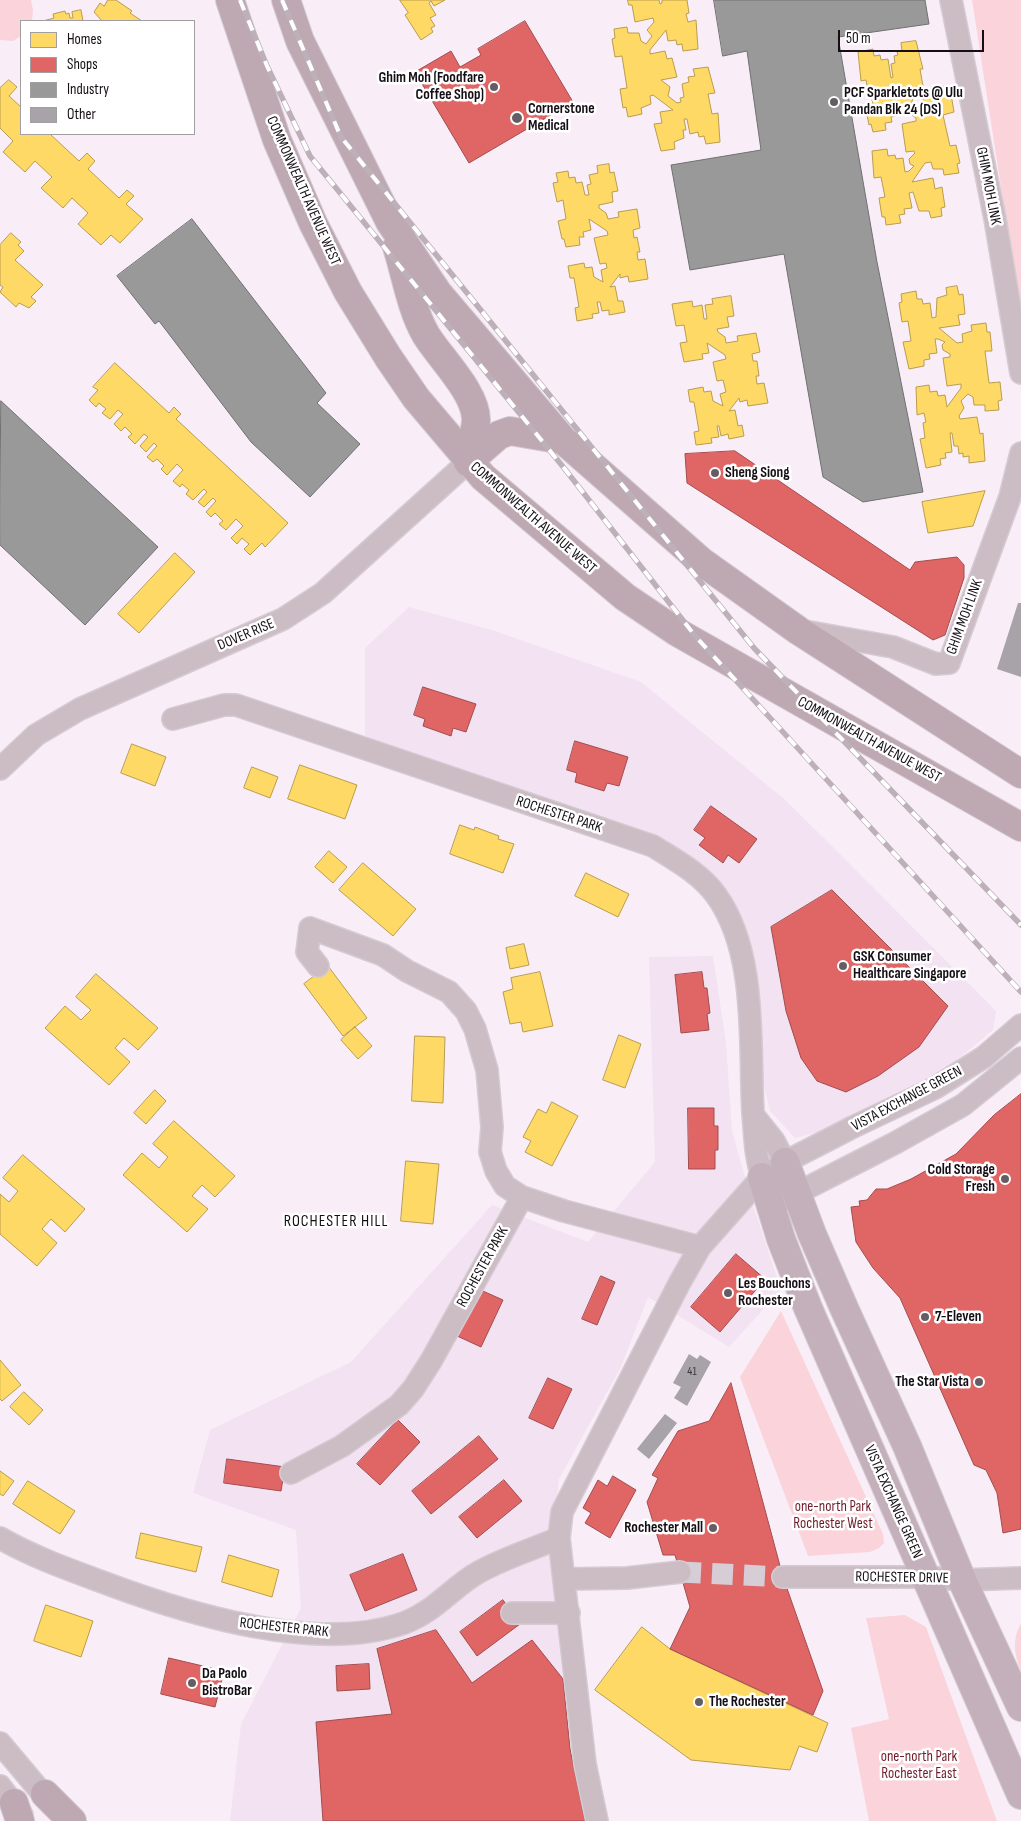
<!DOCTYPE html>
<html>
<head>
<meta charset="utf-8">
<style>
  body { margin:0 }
  #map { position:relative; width:1021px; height:1821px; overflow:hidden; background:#f9eef8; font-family:"Sofia Sans Condensed",sans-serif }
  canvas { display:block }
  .legend { position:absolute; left:20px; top:20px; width:175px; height:115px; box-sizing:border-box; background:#fff; border:1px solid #a19fa1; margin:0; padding:6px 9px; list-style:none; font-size:15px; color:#150f15 }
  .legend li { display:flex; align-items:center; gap:10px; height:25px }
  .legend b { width:25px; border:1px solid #a19fa1 }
  .scale { position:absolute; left:838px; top:30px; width:146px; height:22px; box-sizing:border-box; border:2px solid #150f15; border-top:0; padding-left:6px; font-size:15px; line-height:18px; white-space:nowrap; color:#150f15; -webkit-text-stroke:4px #fff; paint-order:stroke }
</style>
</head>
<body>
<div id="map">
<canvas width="1021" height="1821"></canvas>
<ul class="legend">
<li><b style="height:14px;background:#ffd966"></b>Homes</li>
<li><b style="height:14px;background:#e06666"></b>Shops</li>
<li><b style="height:14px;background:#999"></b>Industry</li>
<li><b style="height:14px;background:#a8a2a9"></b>Other</li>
</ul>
<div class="scale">50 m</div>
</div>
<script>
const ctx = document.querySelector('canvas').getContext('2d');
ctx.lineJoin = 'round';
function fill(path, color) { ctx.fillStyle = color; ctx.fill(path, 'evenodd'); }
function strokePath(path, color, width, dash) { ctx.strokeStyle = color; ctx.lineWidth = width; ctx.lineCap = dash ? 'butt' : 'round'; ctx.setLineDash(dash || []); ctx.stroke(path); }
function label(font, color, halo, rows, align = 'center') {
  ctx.font = font + ' "Sofia Sans Condensed",sans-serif'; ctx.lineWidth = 5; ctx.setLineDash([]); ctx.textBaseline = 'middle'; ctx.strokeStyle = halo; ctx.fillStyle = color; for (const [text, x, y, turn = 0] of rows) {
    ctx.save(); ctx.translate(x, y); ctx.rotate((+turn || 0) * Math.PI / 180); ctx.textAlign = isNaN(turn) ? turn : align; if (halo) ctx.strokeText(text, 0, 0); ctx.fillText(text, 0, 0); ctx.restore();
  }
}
fill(new Path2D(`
  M409 607 492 630 641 682 783 798 834 848 996 1011 993 1030 922 1089 854 1123 795 1138 770 1111 761 1072 744 940 661 848 365 736V648Z
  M713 956 726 1043 732 1131 752 1202 781 1290 729 1347 648 1297 621 1367 559 1479 550 1562 570 1749 585 1821H230L241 1724 301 1608 296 1530 193 1493 210 1430 351 1362 492 1205 588 1242 655 1162 649 957Z`), '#f3e2f2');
fill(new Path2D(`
  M0 0H31L33 10 32 21H21V36L13 41 0 40Z
  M972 0H1021V316Z
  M781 1311 883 1534 884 1543 879 1548 870 1552 808 1556 740 1377Z
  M905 1615 926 1627 997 1821H869L851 1728 889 1719 866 1618Z
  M1021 1623V1671C1014 1654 1012 1639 1021 1623Z`), '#fad4da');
const homes = new Path2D(`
  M108 0H116L132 11 130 13 142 21H102L94 12 100 3 104 6Z
  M400 0H445L434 6 431 1 429 3 436 15 430 18 435 26 431 28 433 32 421 40 405 15 408 13Z
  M628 0H659L660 4 662 3V0H687L689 13 686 14 688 22 696 20 698 49 683 51 682 44 677 45 676 40 668 41 666 30 650 50V54L665 51 667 59 672 58 677 77 661 80 670 87 668 96 677 103 681 102 680 98 684 97 682 84 689 82 688 77 695 76 693 69 708 67 715 93 708 94 712 114 718 113 720 142 706 144 704 136 699 137 698 132 690 134 687 119H684L686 130H683L684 138 674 142 675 149 661 151 654 124 662 123 660 112 673 110 653 95 650 96 651 104 641 108 642 114 628 117 626 107 623 108 620 89 627 88 622 56 615 57 612 39 615 38 614 29 627 27 628 33H639L641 41 646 44 652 36 647 30 654 22 653 18 635 22 632 5H629Z
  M81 10 83 21H43L54 18 53 14 65 11 66 14 69 13 70 18H73L72 12Z
  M916 41 923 69H920L923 86 905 89V92L913 98 911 105 920 110 924 106 923 98 933 94 932 88 945 86 947 95 951 94 954 112 943 115 950 146 956 145 960 163 957 164 959 173 944 175 943 169H933L931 162 925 163 912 182 933 178 935 189 942 187 945 207 941 208 942 216 931 218 929 211H919L913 192 909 193 912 208 904 209 905 214 899 215 901 223 886 225 885 217H882L879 198 885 197 881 177 874 178 872 151 887 149 888 156 895 155 896 159 903 158 905 172 909 171 914 166 910 164 909 159 915 153 914 151 906 152 902 124 916 121V118L896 104 898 115 891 117 892 122 885 123 886 130 873 132 871 124 869 125 865 105 873 104 871 95 869 96 866 80 861 81 858 52 873 49 874 56 880 55 881 60 888 59 891 78 893 77 891 64 895 63 894 56 898 55 897 52 902 51 901 43Z
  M9 80 17 87 9 96 21 107V134H50L79 161 87 153 95 161 88 169 119 198 127 190 134 196 126 204 143 219 120 243 111 235 101 245 78 224 88 213 72 198 63 208 41 188 52 177 35 161 25 172 3 152 13 141 0 128V88Z
  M609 164 610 173 614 172 618 191 612 192 613 202 599 205V208L606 213 608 219 619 217 618 212 637 209 640 228 633 230 634 238 637 237 640 252H637L638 260 645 259 648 279 629 282 628 276 620 278V274L610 287 615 286 618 301H623L625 312 609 315V310L602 311 600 302H597L599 313 592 314 593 318 577 321 575 308 579 307 574 278H570L568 266 584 263 585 268 592 267 594 277 603 282 601 270 607 268 606 263 600 264 594 238 608 235 607 231 589 219 591 230 583 232 584 237H579L580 245 566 247 564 239H562L558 221 566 219 563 200 557 202 553 183 558 182 556 173 568 171 569 178 575 177 576 183 582 182 585 195H589L587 185 591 184 589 175 598 173 597 166Z
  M11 233 21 242 18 245 24 251 15 260 43 285 31 297 36 301 29 308 19 303 16 307 0 292 3 287 0 285V245Z
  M957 286 959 295 963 294 965 314 958 315 960 325 939 328 957 343 963 342 962 334 972 331 971 325 986 323 987 332H990L992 351H985L989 383 1000 382 1002 400 998 401 999 410 985 411V405H974L973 397 968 394 961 401 964 408 959 416 960 419 977 417 980 434 983 433 985 461 969 463V456L963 457V453L959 454 958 446H954L952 433H950L952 452 945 453 946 458 940 459 941 465 926 468 920 439 925 438 923 423 926 422 924 413 917 415 916 387 929 385 930 392 937 391 938 396 945 395 947 407 961 388V384L947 386 943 358 950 357V354L943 350 942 345 945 342 938 339H935L937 353 929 354 930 359 924 360V366L909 369 903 342 911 341 908 321 902 322 899 303 902 302 901 294 916 291 917 299H922L923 304 930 303 932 318 936 317 937 298 947 295 946 288Z
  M731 296 734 316 727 317 729 327 717 329 718 332 725 337 726 343 738 341 737 336 756 333 760 352 752 354 753 361H757L759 376H756L757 384 764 383 768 403 748 406 747 400 740 402 739 398 729 411 735 410 738 426 742 425 744 436 729 439 728 434 721 436 719 426H717L719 437 711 438 712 443 696 445 694 432 699 431 694 402H690L688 390 703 387 704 392 711 391 713 401 723 406 720 394 726 392 723 380 717 381 713 362 726 359 725 355 707 343 709 353 702 354 703 359 684 362 680 343 687 342 684 325 676 326 672 304 692 301 693 307 702 305 704 319H707L705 305 713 304 712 299Z
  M115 363 169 413 174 407 181 414 176 419 288 523 265 547 262 543 250 555 244 549 249 544 242 538 237 544 231 538 243 526 236 519 226 530 219 524 223 521 215 513 211 517 206 512 216 501 213 498 204 507 198 502 207 492 204 489 193 500 186 494 189 490 182 484 180 487 173 481 183 470 177 464 167 475 161 469 164 466 157 459 153 462 147 457 157 446 154 443 146 452 140 446 148 437 144 434 135 444 128 437 132 434 125 427 121 431 114 424 123 414 118 410 110 419 102 413 106 409 99 403 96 407 89 400 98 390 93 387Z
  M985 491 973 526 928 533 922 502Z
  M175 553 195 572 139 633 118 614Z
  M132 744 166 757 155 786 121 773Z
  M300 765 357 785 345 819 288 799Z
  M252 767 278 777 270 798 244 788Z
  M460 825 474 830 475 827 499 836 498 839 514 844 503 873 450 854Z
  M329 851 347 867 333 883 315 867Z
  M363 863 416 909 393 936 339 890Z
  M586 873 629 894 618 917 575 896Z
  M524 944 529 965 510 969 506 948Z
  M328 966 367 1018 343 1036 304 984Z
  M540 972 553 1026 523 1032 521 1022 510 1024 503 992 513 989 511 978Z
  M96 974 158 1028 138 1050 124 1038 115 1048 130 1062 109 1085 45 1028 65 1006 81 1020 91 1010 76 997Z
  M355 1027 372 1046 358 1059 341 1040Z
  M619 1035 641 1044 625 1088 603 1080Z
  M415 1036 445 1037 443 1103 412 1101Z
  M155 1090 166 1101 146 1124 134 1113Z
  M552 1102 578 1116 552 1166 525 1152 531 1141 523 1137 538 1109 546 1113Z
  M174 1121 235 1176 215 1197 202 1185 192 1196 208 1209 187 1232 123 1175 142 1153 159 1168 168 1157 153 1144Z
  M23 1155 85 1209 65 1232 51 1219 42 1229 57 1243 37 1266 0 1234V1194L9 1202 18 1191 3 1178Z
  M406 1161 439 1164 433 1224 401 1221Z
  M0 1360 21 1385 2 1401 0 1399Z
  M24 1392 43 1410 29 1425 10 1407Z
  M0 1471 14 1481 3 1496 0 1494Z
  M28 1481 75 1511 60 1534 13 1504Z
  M141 1533 202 1547 196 1572 136 1558Z
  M229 1555 279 1570 272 1597 222 1582Z
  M46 1605 93 1621 81 1657 34 1641Z
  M642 1627 670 1649 828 1723 817 1752 799 1746 790 1770 691 1760 595 1690Z`);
fill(homes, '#ffd966');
strokePath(homes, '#b99c4e', 1);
const shops = new Path2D(`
  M525 21 573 102 469 163 415 72 451 51 460 67 481 55 478 49Z
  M735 451 910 570 915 562 957 557 964 565V578L945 635 933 640 687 483 685 454Z
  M423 687 476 704 466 732 453 728 451 736 423 726 425 719 414 715Z
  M575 741 628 757 619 786 607 783 604 791 575 782 577 773 567 770Z
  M711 806 757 839 739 863 728 855 723 863 699 845 705 838 694 830Z
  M832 890 948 1006 919 1047 878 1076 846 1092 817 1081 801 1058 786 1011 771 927Z
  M702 972 704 988H707L710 1013 707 1014 709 1030 681 1033 675 975Z
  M1021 1094V1529L1003 1533 997 1493 986 1470 974 1465 900 1298 873 1268 856 1242 851 1207 860 1206 859 1201 867 1200 876 1189H887L911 1179 956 1154 994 1115Z
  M688 1108H714V1126H718V1150H715V1169H689Z
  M736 1254 765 1279 720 1332 691 1307Z
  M601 1276 615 1282 597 1325 582 1319Z
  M476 1288 503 1300 481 1347 455 1335Z
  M548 1378 572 1389 553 1429 529 1418Z
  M731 1383 783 1577 823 1691 813 1715 670 1649 690 1607 675 1555H663L647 1502 658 1478 652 1475 678 1431 709 1421Z
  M398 1420 420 1442 380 1485 357 1464Z
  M479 1436 498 1459 431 1514 412 1491Z
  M227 1459 285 1467 281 1491 224 1483Z
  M613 1476 636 1490 610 1538 585 1523 591 1513 583 1508 598 1480 607 1486Z
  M504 1480 522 1501 477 1538 459 1517Z
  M403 1554 417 1590 365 1611 350 1575Z
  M503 1600 520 1624 477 1656 460 1632Z
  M436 1630 472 1683 532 1640 563 1679 570 1749 585 1821H323L316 1722 392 1714 377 1649Z
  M169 1658 224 1671 215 1707 161 1694Z
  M369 1664 370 1689 337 1691 336 1666Z`);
fill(shops, '#e06666');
strokePath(shops, '#a34c4e', 1);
const industry = new Path2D(`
  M714 0H925L929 24 838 37 877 262 923 492 863 502 823 477 784 254 690 270 671 165 761 150 747 51 723 56Z
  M192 219 326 393 317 403 360 444 310 497 251 442 159 321 155 324 117 276Z
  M1 401 158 547 85 625 0 545Z`);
fill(industry, '#999');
strokePath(industry, '#717071', 1);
fill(new Path2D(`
  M1018 603H1021V677L997 669Z
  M689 1354 697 1359 700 1355 711 1362 687 1406 674 1398 681 1387 673 1383Z
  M665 1414 677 1423 649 1459 637 1449Z`), '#a8a2a9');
strokePath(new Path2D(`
  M680 1572 783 1577`), '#d7cdd6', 21, [21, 11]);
const street = new Path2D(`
  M951 0 995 219 1021 373
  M804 631 893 647 936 664 949 663 1010 497 1021 453
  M173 719 224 705H236L653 846C675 860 700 873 716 895 758 953 749 1045 753 1113 755 1136 755 1155 762 1177
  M0 769 36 735 80 709 283 619 323 593 468 462
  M318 966 307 952 310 928 383 955 407 971 449 992 466 1011 475 1029 487 1070 492 1127 490 1152 496 1171 505 1186 522 1197 564 1211 700 1247
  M754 1116 774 1141 785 1162
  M770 1207 895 1143 963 1105 1021 1058
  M291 1473 342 1446 399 1405 413 1389 431 1361 522 1197
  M0 1538C33 1557 70 1570 105 1583 188 1614 316 1654 404 1623 436 1611 452 1587 479 1572 504 1558 533 1549 559 1538
  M783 1577H927L962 1580 1021 1578
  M566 1579 627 1578 680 1572
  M512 1613H569
  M0 1743 53 1806
  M0 1786 22 1815
  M597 1821 585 1764 559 1538 562 1512 680 1282 700 1247 762 1177 785 1162 853 1127 935 1088 984 1057 1021 1025`);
const secondary = new Path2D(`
  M785 1162 812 1234 844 1308 907 1446 962 1580 1021 1707
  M762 1177 781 1239 808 1308 1021 1795`);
const primary = new Path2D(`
  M230 0 277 140 313 223 348 292 388 357 416 398 483 477 625 597 677 632 1021 827
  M286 0 300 41 390 222 438 293 563 440 702 562 799 631 1021 774
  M397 247C406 276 411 309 426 335 440 358 477 393 476 421 475 434 470 449 468 462
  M468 462 499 435 510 431 563 440
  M45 1794 72 1821
  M14 1803 20 1821`);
strokePath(street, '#d4cbd3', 24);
strokePath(secondary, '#d4cbd3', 30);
strokePath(primary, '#d4cbd3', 30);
strokePath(street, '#ccbcc3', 21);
strokePath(secondary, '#c4b0ba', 28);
strokePath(primary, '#bea8b2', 28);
const rail = new Path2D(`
  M240 0 267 66 310 156 564 468 696 637 1021 992
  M282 0 341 137 404 215 754 648 1021 925`);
strokePath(rail, '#bdb0b8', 5.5);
strokePath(rail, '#fff', 4, [11]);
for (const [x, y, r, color] of [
  [494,87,5,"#655d64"],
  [834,102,5,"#655d64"],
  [517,118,6,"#655d64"],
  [715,473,5,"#655d64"],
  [843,966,5,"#655d64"],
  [1005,1179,5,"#655d64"],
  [728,1293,5,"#655d64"],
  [925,1317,5,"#655d64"],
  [979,1382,5,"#655d64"],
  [713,1528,5,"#655d64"],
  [192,1683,5,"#655d64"],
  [699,1702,5,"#655d64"]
]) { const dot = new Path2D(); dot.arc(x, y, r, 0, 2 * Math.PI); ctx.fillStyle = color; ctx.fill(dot); strokePath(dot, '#fff', 2); }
label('12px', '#3a343a', null, [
  ["41",692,1372]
]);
label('bold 15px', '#150f15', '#fff', [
  ["Ghim Moh (Foodfare",484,78,"right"],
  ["Coffee Shop)",484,95,"right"],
  ["PCF Sparkletots @ Ulu",844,93],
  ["Pandan Blk 24 (DS)",844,110],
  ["Cornerstone",528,109],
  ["Medical",528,126],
  ["Sheng Siong",725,473],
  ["GSK Consumer",853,957],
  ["Healthcare Singapore",853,974],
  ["Cold Storage",995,1170,"right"],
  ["Fresh",995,1187,"right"],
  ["Les Bouchons",738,1284],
  ["Rochester",738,1301],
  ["7-Eleven",935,1317],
  ["The Star Vista",969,1382,"right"],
  ["Rochester Mall",703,1528,"right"],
  ["Da Paolo",202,1674],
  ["BistroBar",202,1691],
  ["The Rochester",709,1702]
], 'left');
label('15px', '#150f15', '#fff', [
  ["GHIM MOH LINK",988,186,79],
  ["COMMONWEALTH AVENUE WEST",303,191,66],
  ["COMMONWEALTH AVENUE WEST",533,518,41],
  ["GHIM MOH LINK",965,617,-70],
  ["DOVER RISE",246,635,-23],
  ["COMMONWEALTH AVENUE WEST",869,740,29],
  ["ROCHESTER PARK",559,815,18],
  ["VISTA EXCHANGE GREEN",907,1099,-28],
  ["ROCHESTER PARK",483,1267,-61],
  ["VISTA EXCHANGE GREEN",893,1502,66],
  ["ROCHESTER DRIVE",902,1578,1],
  ["ROCHESTER PARK",284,1628,6]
]);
label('15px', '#711c2b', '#fff', [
  ["one-north Park",833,1507],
  ["Rochester West",833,1524],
  ["one-north Park",919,1757],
  ["Rochester East",919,1774]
]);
ctx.letterSpacing = '1px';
label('16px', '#150f15', '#fff', [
  ["ROCHESTER HILL",336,1222]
]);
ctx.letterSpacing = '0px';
</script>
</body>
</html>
